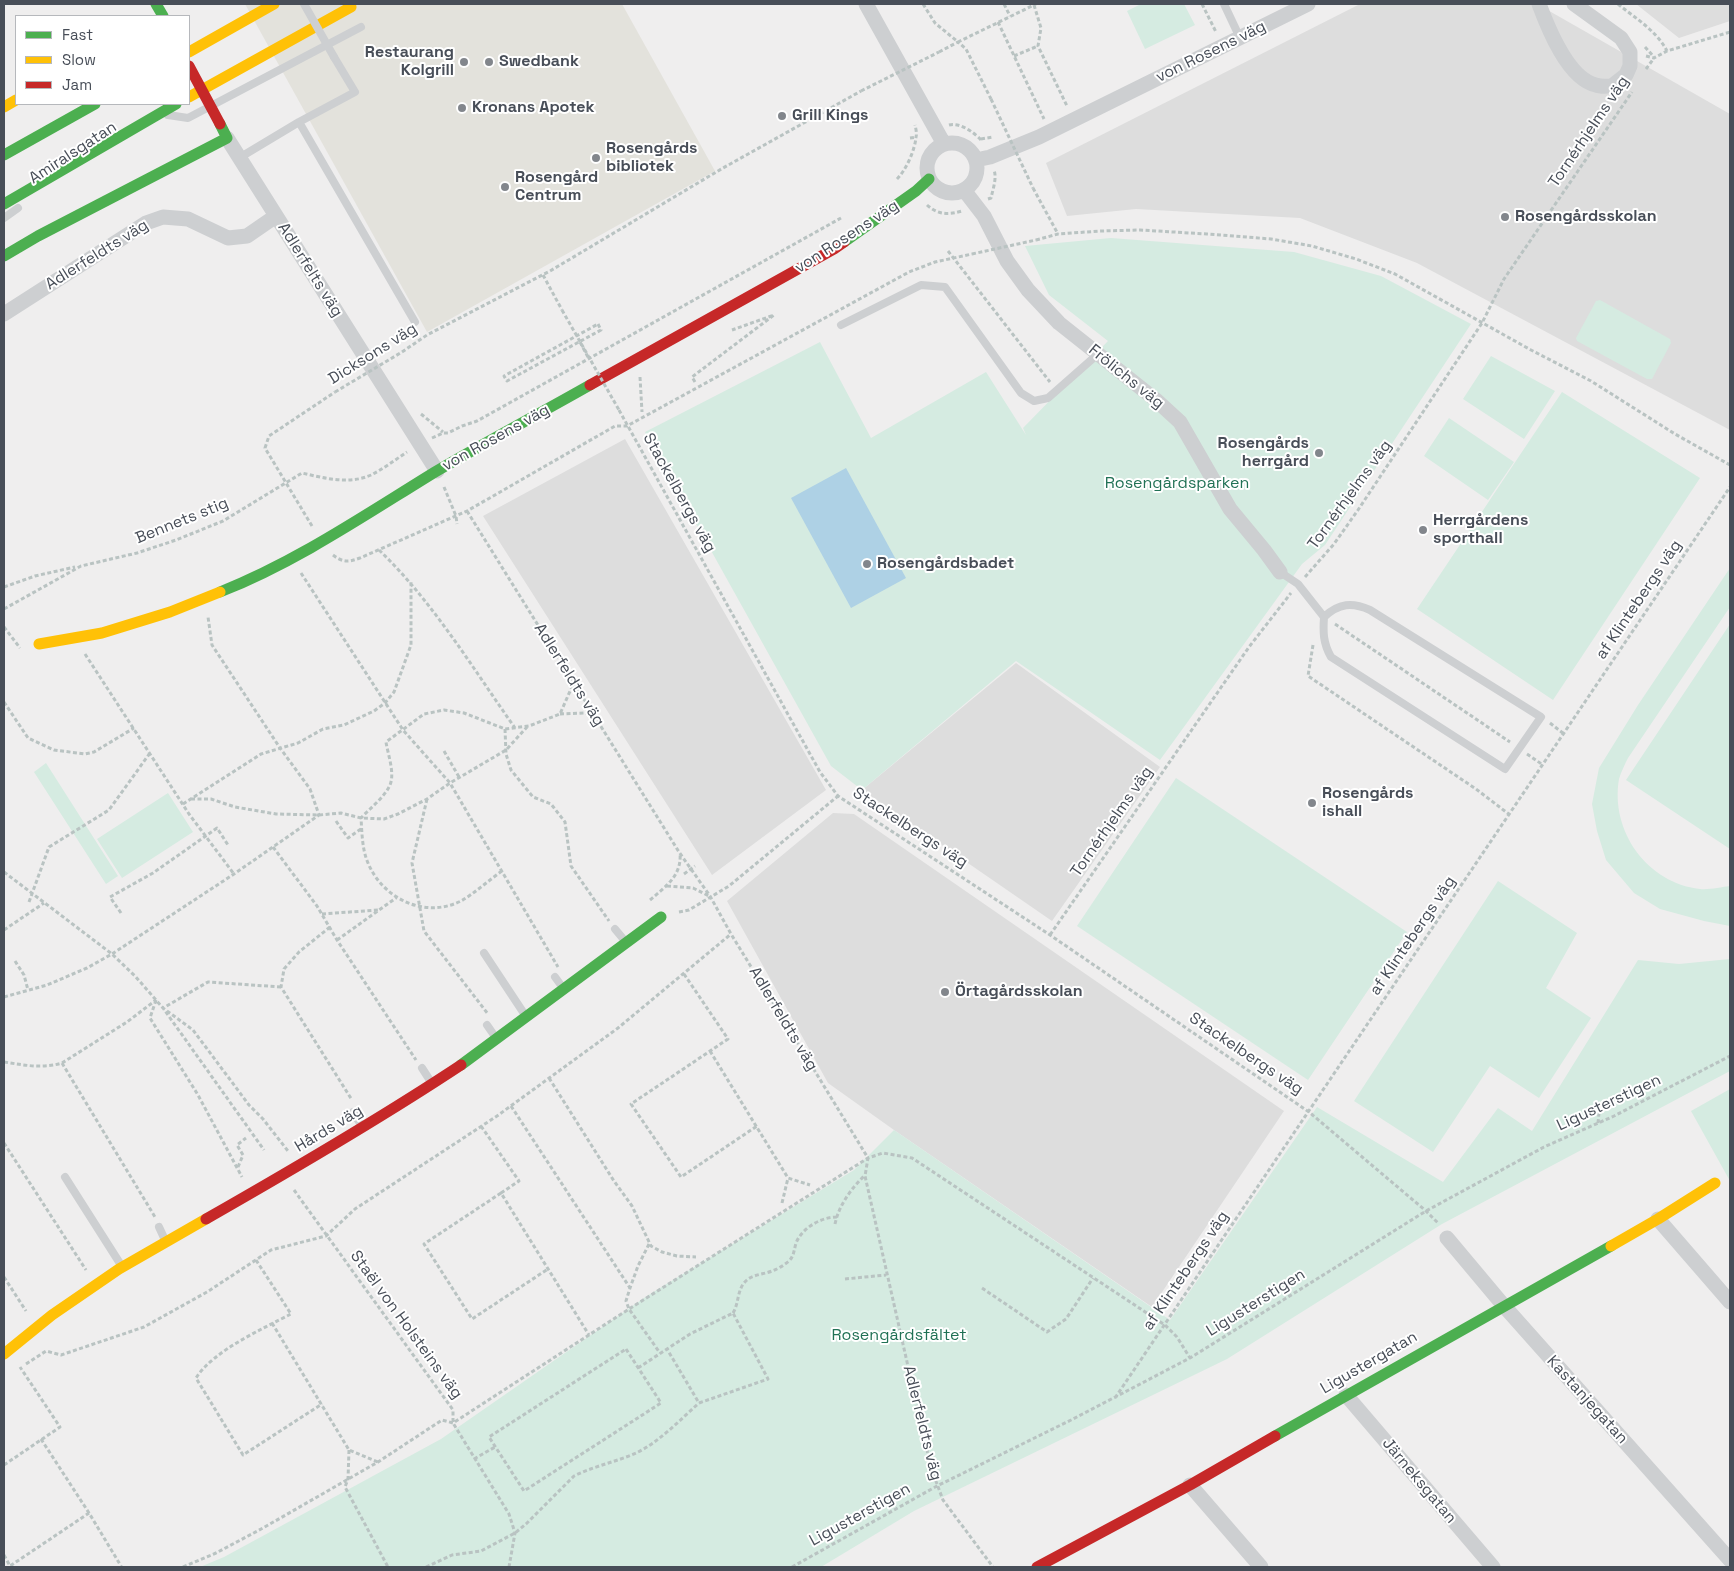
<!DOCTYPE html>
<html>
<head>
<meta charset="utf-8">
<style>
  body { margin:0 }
  #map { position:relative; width:1734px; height:1571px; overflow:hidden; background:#efeeee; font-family:"Space Grotesk",sans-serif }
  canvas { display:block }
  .frame { position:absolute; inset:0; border:5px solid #484e58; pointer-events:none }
  .legend { position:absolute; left:15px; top:15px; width:175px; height:90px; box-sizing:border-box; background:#fff; border:1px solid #b6b8bc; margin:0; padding:6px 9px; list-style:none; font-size:15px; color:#484e58 }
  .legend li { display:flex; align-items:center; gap:10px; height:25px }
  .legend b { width:25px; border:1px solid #b6b8bc }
</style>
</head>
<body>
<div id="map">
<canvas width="1734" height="1571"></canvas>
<div class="frame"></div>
<ul class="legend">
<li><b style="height:6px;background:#4caf50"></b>Fast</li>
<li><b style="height:6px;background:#ffc107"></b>Slow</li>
<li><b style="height:6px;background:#c62828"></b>Jam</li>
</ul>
</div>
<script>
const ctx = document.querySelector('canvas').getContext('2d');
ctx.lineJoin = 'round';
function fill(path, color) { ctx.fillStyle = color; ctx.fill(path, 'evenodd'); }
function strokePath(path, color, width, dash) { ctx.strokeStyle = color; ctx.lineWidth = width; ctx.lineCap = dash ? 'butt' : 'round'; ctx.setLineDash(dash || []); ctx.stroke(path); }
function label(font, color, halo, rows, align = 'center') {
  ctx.font = font + ' "Space Grotesk",sans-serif'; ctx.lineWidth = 4; ctx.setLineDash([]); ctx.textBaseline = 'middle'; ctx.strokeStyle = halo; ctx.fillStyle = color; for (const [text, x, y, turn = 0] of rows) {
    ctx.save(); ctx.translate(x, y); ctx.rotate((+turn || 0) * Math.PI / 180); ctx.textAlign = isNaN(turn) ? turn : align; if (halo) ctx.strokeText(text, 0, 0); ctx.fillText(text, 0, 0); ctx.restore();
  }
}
fill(new Path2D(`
  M245 4H622L715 171 427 332Z`), '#e3e2dc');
fill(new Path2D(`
  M1360 4H1537L1730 114V430L1417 263 1300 218 1136 209 1067 216 1046 163Z
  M1636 4H1730V21L1679 38Z
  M625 439 826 790 712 875 483 516Z
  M1016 663 1160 767 1052 921 862 790Z
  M833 813 854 814 1284 1111 1152 1307 894 1130 828 1083 727 901Z`), '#ddd');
fill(new Path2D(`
  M1141 4H1184L1195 25 1145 49 1127 11Z
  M1111 238 1294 252 1381 276 1471 324 1325 545 1302 564 1160 760 1016 661 862 790 831 766 645 432 820 342 871 438 986 372 1026 435 1023 428 1108 341 1049 295 1025 246Z
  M1600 300 1670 339 1671 343 1652 379H1647L1577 341 1576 338 1596 301Z
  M1491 356 1555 391 1524 439 1463 399Z
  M1562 392 1700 478 1553 700 1417 609Z
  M1449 418 1514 462 1488 500 1424 456Z
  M1730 568V607L1628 758C1625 764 1621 772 1619 779 1610 831 1647 883 1700 889 1709 890 1721 887 1730 886V926L1704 921 1660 909 1634 893 1606 860 1597 831 1592 804 1599 768 1638 705Z
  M1730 624V849L1626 780Z
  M46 763 118 876 106 884 34 772Z
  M1176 778 1407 932 1308 1080 1077 926Z
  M168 793 193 832 122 878 97 839Z
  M1498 881 1577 933 1546 988 1591 1018 1539 1098 1490 1066 1433 1152 1354 1101Z
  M1730 959V1071L1442 1224 1227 1359 914 1511 821 1567H200L224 1557 441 1439 647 1296 854 1170 894 1130 1170 1320 1317 1107 1443 1182 1498 1108 1532 1131 1638 960 1679 964Z
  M1730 1089V1181L1691 1111Z`), '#d5ebe1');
fill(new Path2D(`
  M846 468 906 578 851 608 791 498Z`), '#aed1e5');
strokePath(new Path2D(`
  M923 4 935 23 958 42 1036 4
  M1004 4 1010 16
  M1202 4 1216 32
  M1618 4C1635 18 1657 31 1667 51
  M1034 5 1041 28 1038 46 1067 106
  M998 22 1044 119
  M1645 47 1654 57
  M939 52 958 42 966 49 991 99
  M1014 56 1038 46
  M1646 56 1654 58 1667 51 1730 32
  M1646 69 1654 58
  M949 125C960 122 975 133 982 141
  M910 138 917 137
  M981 139 993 137
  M897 179C906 170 915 150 916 137 917 134 916 129 915 125
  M1033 188 1058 234
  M988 199 991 198C993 189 997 178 994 170
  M927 205C938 215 949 215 962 211
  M1036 240 1058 234 1100 231 1140 230 1207 234 1271 239 1312 246 1356 259 1395 274 1531 350 1591 381 1675 434 1730 465
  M948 251 1050 382
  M543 275 562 310
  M598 324 601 330 507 381 504 376Z
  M580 342 589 359
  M402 352 427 335 550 271 723 168 861 91
  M640 377 642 412
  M695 382 692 377 774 315 732 330
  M619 410 820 772 838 796 1050 935 1309 1112 1426 1211 1439 1224
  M421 414 443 432
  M432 438 443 433H448L462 426 477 421 841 218
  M444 487 456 516 457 524
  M467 511 679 852 710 896 731 934 868 1158 865 1176 931 1468 943 1500 993 1567
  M312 526 265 448 269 436 335 392
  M379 550C433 602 472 667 515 728
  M333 555C343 563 349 562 360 558L467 511 615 426H627L909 272 935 262 972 254
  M301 573 403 730 450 783 558 967
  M1305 577 1334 544 1358 510 1482 323 1504 279 1632 92
  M4 587 35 576 75 567
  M4 609 81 566 137 553 176 540 223 521 302 473C324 478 349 485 371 475 383 469 395 460 407 452
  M1335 624 1510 742
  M4 627 20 648
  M1313 645 1308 676 1476 789 1510 815
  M85 654 189 814 234 874
  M4 702 28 738 54 750 85 754 94 752 134 728
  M560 714 584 713 594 715
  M1550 723 1564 734
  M505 729 506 754 511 770 533 797 551 804 565 822 571 866 609 921
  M444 751 459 777
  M1527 754 1543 765
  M191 799H211L235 807 276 814 319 815 341 813 361 818 384 819 398 814 427 799 450 783 506 750 527 727
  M427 799 412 863 424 931 488 1014
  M183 804 261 754 298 743 323 729 344 725 374 711 385 703 394 692 411 645V582
  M336 821 348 838 361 829
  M273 847 317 906 337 940 416 1060
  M502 871C489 880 475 893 461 901 425 919 383 899 368 863 362 849 362 833 361 818 370 808 384 798 390 785 395 773 388 755 386 742L424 714 444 710 464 713 505 729 529 726 560 714 574 682
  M4 872 112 954 135 976 163 1008 264 1150
  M684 874 695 866
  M667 886 693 888 709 896
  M650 900C665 887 682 876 680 853
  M29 902 49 847 109 810 150 753
  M679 912 689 910 729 886 838 796
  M121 913 110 897 153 873 217 828 228 845
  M322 914 378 910
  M330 927 299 952 284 969 281 987 352 1100
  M4 930 44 903
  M1050 935 1249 647 1291 593
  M337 940 396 898
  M15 961 24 975 28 990
  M684 974 728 1039 631 1104 681 1177 757 1126
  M281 987 208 982 163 1008 193 1030 249 1105 263 1119 288 1151
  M4 997 47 985 87 968 112 954 234 874 319 815 310 789 280 748 212 645 208 617
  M156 1000 150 1018 198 1095 242 1177
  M710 1051 788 1178 810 1185
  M4 1062C24 1065 42 1069 62 1063L127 1022 156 1000
  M62 1063 155 1217
  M549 1078 614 1181 632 1206 651 1246 662 1252 677 1256 696 1257
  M511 1106 630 1288
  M1598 1123 1600 1102
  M481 1126 519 1181 501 1193 589 1335
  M4 1143 86 1270
  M238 1167 243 1155 237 1145 246 1138
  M294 1190 453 1410V1423L509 1514 515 1533 509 1567
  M501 1193 424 1244 472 1319 548 1269
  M782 1203 788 1178
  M835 1224C839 1205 851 1189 864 1176
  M649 1244 638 1266 630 1288 626 1301 629 1309 660 1353
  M256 1260 291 1314C262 1329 213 1351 196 1378L243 1455 322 1404
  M4 1277 26 1311
  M845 1279 886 1275
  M982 1288 1047 1332 1066 1319 1093 1278
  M733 1313C739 1303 737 1292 744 1283 751 1274 762 1275 772 1271 778 1269 784 1265 789 1261 794 1256 794 1250 796 1243 802 1228 821 1217 837 1217
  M272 1323 349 1450 378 1462
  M626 1349 661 1403 524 1491 489 1437Z
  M26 1364 46 1351 61 1355 144 1327 207 1292 271 1250 326 1236 355 1209 497 1116 618 1028 731 934
  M638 1368 667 1349 699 1403 768 1379 733 1313 690 1334 667 1349
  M1115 1398 1730 487
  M41 1439 89 1513 121 1566V1567
  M349 1450 348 1479 345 1487 388 1567
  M474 1459 495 1447
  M4 1465 60 1427 20 1367
  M4 1555 10 1566 89 1513
  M183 1567 216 1553 263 1528 378 1462 442 1420 453 1423 629 1309 868 1158 883 1153 912 1158 1165 1325 1177 1337 1190 1358
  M426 1567 452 1555 481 1551 515 1533 526 1524 574 1476C594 1466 616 1462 636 1453 658 1443 680 1420 699 1403
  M792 1567 937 1486 1071 1420 1190 1358 1426 1211 1544 1147 1614 1116 1730 1056`), '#b9c3c2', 3, [4, 2.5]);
strokePath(new Path2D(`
  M1224 4 1240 38
  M168 115 188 118 361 27
  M299 122 415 322
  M239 158 299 122 355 92 334 57
  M4 218 18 208
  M841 325 921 285 945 287 1021 393 1034 401 1048 398 1098 354
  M1280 572 1298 584 1324 617C1323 632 1323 643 1331 657L1505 769 1541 717 1370 610C1352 602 1339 603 1324 617
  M615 929 625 941
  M484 953 525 1015
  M555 977 563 988
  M487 1025 496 1038
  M422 1068 431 1082
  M353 1112 361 1125
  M65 1177 121 1265
  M159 1227 165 1240`), '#cdcfd1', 8);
strokePath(new Path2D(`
  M866 4 944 144
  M1539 4C1548 28 1568 79 1596 85 1601 87 1607 86 1612 86L1626 75 1630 66V52L1621 38 1574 4
  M227 138 437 471
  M927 168a25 25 0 1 1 50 0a25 25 0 1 1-50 0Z
  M976 160 990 157 1039 137 1308 4
  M964 190 984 216 1007 261 1028 290 1059 323 1156 400 1180 422 1230 509 1264 550 1280 572
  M4 314 146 223 163 217 188 219 228 238 247 236 276 216
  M1658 1219 1730 1302
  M1447 1238 1504 1306 1730 1560
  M1346 1395 1493 1567
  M1190 1485 1261 1567`), '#cdcfd1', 15);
strokePath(new Path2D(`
  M156 4 163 16
  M4 155 95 104
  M4 204 176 104
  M844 242 916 191 929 179
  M4 256 38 236 227 138 220 124
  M220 592C296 562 365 515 435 472 486 442 539 414 590 385
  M461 1065 661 917
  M1275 1436 1611 1246`), '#4caf50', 11);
strokePath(new Path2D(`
  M189 52 274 4
  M189 97 351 7
  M4 107 16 100
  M39 644 102 633 170 612 220 592
  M1611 1246 1658 1219 1715 1183
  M4 1354 52 1315 119 1269 206 1219`), '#ffc107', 11);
strokePath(new Path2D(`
  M590 385 834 249 844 242
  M206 1219C292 1170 378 1120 461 1065
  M1037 1567 1190 1485 1275 1436`), '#c62828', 11);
strokePath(new Path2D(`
  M861 91 939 52
  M991 99 1033 188
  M972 254 1036 240
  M562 310 619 410
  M335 392 402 352`), '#b9c3c2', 3, [4, 2.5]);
strokePath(new Path2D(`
  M304 4 334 57`), '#cdcfd1', 8);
strokePath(new Path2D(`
  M189 66 220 124`), '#c62828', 11);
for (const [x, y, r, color] of [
  [464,62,5,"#82868c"],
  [489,62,5,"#82868c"],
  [462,108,5,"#82868c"],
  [782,116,5,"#82868c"],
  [596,158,5,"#82868c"],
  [505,187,5,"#82868c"],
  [1505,217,5,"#82868c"],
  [1319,453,5,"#82868c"],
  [1423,530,5,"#82868c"],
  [867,564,5,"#82868c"],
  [1312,803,5,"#82868c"],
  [945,992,5,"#82868c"]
]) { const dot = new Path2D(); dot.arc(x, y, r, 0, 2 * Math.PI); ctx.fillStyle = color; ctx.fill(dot); strokePath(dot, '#fff', 2); }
label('16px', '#484e58', '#fff', [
  ["von Rosens väg",1211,52,-26],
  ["Tornérhjelms väg",1589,132,-56],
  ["Amiralsgatan",73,153,-33],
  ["von Rosens väg",847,237,-33],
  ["Adlerfeldts väg",97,255,-32],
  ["Adlerfelts väg",310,270,58],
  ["Dicksons väg",373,354,-32],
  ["Frölichs väg",1126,377,39],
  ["von Rosens väg",496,438,-29],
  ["Stackelbergs väg",679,493,61],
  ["Tornérhjelms väg",1350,495,-54],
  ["Bennets stig",182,521,-22],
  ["af Klintebergs väg",1639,600,-56],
  ["Adlerfeldts väg",569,675,58],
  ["Tornérhjelms väg",1112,822,-55],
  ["Stackelbergs väg",910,828,33],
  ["af Klintebergs väg",1413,936,-56],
  ["Adlerfeldts väg",783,1019,59],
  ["Stackelbergs väg",1246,1054,34],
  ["Ligusterstigen",1609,1103,-25],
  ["Hårds väg",329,1129,-31],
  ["af Klintebergs väg",1186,1271,-56],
  ["Ligusterstigen",1256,1303,-32],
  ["Staël von Holsteins väg",406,1325,54],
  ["Ligustergatan",1369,1363,-30],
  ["Kastanjegatan",1587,1400,48],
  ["Adlerfeldts väg",922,1423,76],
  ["Järneksgatan",1419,1481,50],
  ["Ligusterstigen",860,1515,-29]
]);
label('bold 16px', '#484e58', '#fff', [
  ["Restaurang",454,53,"right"],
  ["Kolgrill",454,71,"right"],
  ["Swedbank",499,62],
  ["Kronans Apotek",472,108],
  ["Grill Kings",792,116],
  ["Rosengårds",606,149],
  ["bibliotek",606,167],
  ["Rosengård",515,178],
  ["Centrum",515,196],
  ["Rosengårdsskolan",1515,217],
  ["Rosengårds",1309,444,"right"],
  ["herrgård",1309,462,"right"],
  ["Herrgårdens",1433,521],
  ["sporthall",1433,539],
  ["Rosengårdsbadet",877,564],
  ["Rosengårds",1322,794],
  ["ishall",1322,812],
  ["Örtagårdsskolan",955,992]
], 'left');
label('16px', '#217155', '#fff', [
  ["Rosengårdsparken",1177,484],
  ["Rosengårdsfältet",899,1336]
]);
</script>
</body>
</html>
